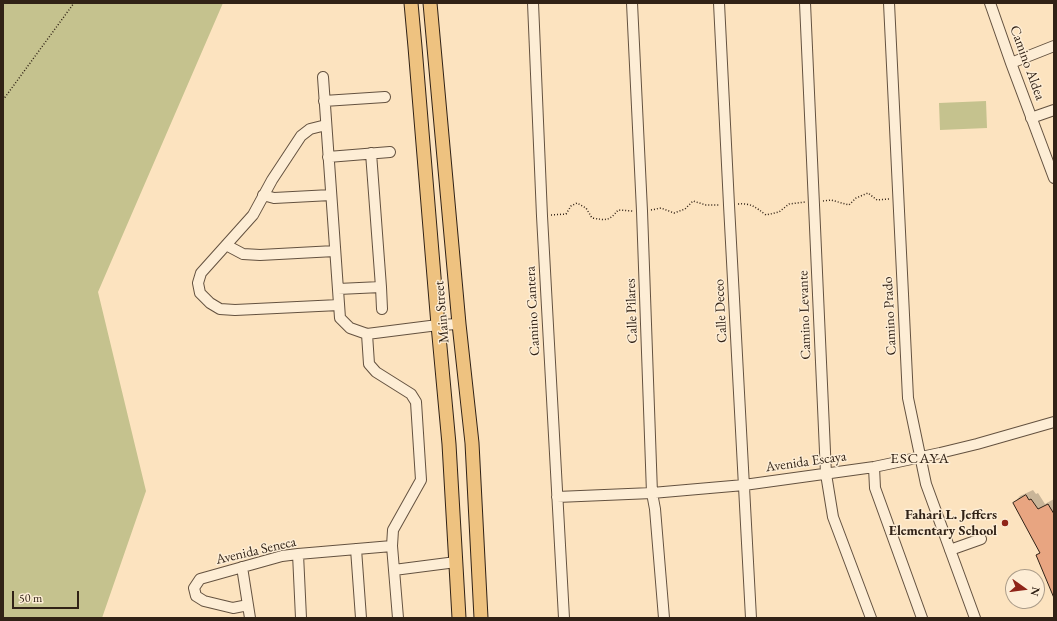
<!DOCTYPE html>
<html>
<head>
<meta charset="utf-8">
<style>
  body { margin:0 }
  #map { position:relative; width:1057px; height:621px; overflow:hidden; background:#fce3bf; font-family:"EB Garamond",serif }
  canvas { display:block }
  .frame { position:absolute; inset:0; border:4px solid #312216; pointer-events:none }
  .north { position:absolute; left:1005px; top:569px; width:40px; height:40px; box-sizing:border-box; background:#fdedd5; border:1px solid #ab9c89; border-radius:50%; rotate:104deg; font-size:11px; font-weight:700; line-height:16px; text-align:center; color:#312216 }
  .north::after { content:''; display:block; margin:auto; width:14px; height:18px; background:#8f2418; clip-path:polygon(50% 0,100% 100%,50% 72%,0 100%) }
  .scale { position:absolute; left:12px; top:591px; width:67px; height:18px; box-sizing:border-box; border:2px solid #312216; border-top:0; padding-left:5px; font-size:12px; line-height:14px; white-space:nowrap; color:#312216; -webkit-text-stroke:3px #fdedd5; paint-order:stroke }
</style>
</head>
<body>
<div id="map">
<canvas width="1057" height="621"></canvas>
<div class="frame"></div>
<div class="north">N</div>
<div class="scale">50 m</div>
</div>
<script>
const ctx = document.querySelector('canvas').getContext('2d');
ctx.lineJoin = 'round';
function fill(path, color) { ctx.fillStyle = color; ctx.fill(path, 'evenodd'); }
function strokePath(path, color, width, dash) { ctx.strokeStyle = color; ctx.lineWidth = width; ctx.lineCap = dash ? 'butt' : 'round'; ctx.setLineDash(dash || []); ctx.stroke(path); }
function label(font, color, halo, rows, align = 'center') {
  ctx.font = font + ' "EB Garamond",serif'; ctx.lineWidth = 3; ctx.setLineDash([]); ctx.textBaseline = 'middle'; ctx.strokeStyle = halo; ctx.fillStyle = color; for (const [text, x, y, turn = 0] of rows) {
    ctx.save(); ctx.translate(x, y); ctx.rotate((+turn || 0) * Math.PI / 180); ctx.textAlign = isNaN(turn) ? turn : align; if (halo) ctx.strokeText(text, 0, 0); ctx.fillText(text, 0, 0); ctx.restore();
  }
}
fill(new Path2D(`
  M3 3H223L98 292 146 491 102 618H3Z
  M986 101 987 128 940 130 939 103Z`), '#c5c28e');
fill(new Path2D(`
  M1033 490 1036 494 1038 493 1045 504 1054 499V592L1037 556 1041 552 1014 503 1020 496Z`), '#0003');
const building = new Path2D(`
  M1026 495 1029 500 1031 499 1038 509 1048 504 1054 514V598L1036 555 1040 553 1013 503Z`);
fill(building, '#e8a581');
strokePath(building, '#312216', 1);
const minor = new Path2D(`
  M533 3 542 216 564 618
  M632 3 642 211 652 493 655 509 664 618
  M719 3 729 205 751 618
  M805 3 826 474 833 517 871 618
  M889 3 908 398 926 484 975 618
  M990 3 1011 63 1054 178
  M1011 63 1054 46
  M323 77 340 318 350 328 367 334 438 325 459 324
  M324 101 385 97
  M1031 118 1054 110
  M326 125 310 129 301 136 272 180 253 215 201 273 198 283 200 293 210 303 220 309 235 310 339 305
  M371 153 381 287 382 309
  M328 157 390 152
  M263 195 274 198 331 195
  M226 245 243 254 260 255 335 251
  M338 289 381 287
  M367 334 369 364 376 372 411 394 416 402 421 480 393 530 392 546 398 618
  M874 467 875 488 922 618
  M557 497 652 493 744 485 874 467 940 453 977 444 1054 422
  M356 549 361 618
  M950 550 981 539
  M298 554 301 618
  M242 567 250 618
  M394 570 456 562
  M248 605 233 608 204 601 196 596 194 588 200 579 282 556 298 554 392 546`);
const major = new Path2D(`
  M411 3 415 47 438 325 449 444 459 618
  M430 3 459 324 472 443 481 618`);
strokePath(minor, '#645240', 12);
strokePath(major, '#312216', 15);
strokePath(new Path2D(`
  M3 100 74 3
  M823 201 831 200 849 205 856 198 868 193 877 200 889 199
  M738 204C752 203 755 207 766 215L779 212 789 204 805 202
  M651 210 661 208 674 213 685 209 693 201 706 205H720
  M551 215 566 214 571 206 577 203 586 208 592 218C605 220 609 222 618 210L633 211`), '#312216', 1.5, [1, 2]);
strokePath(minor, '#fdedd5', 10);
strokePath(major, '#eec280', 13);
for (const [x, y, r, color] of [
  [1005,523,4,"#8f2418"]
]) { const dot = new Path2D(); dot.arc(x, y, r, 0, 2 * Math.PI); ctx.fillStyle = color; ctx.fill(dot); strokePath(dot, '#fdedd5', 1.5); }
label('14px', '#312216', '#fdedd5', [
  ["Camino Aldea",1027,63,70],
  ["Camino Cantera",533,311,-93],
  ["Calle Pilares",632,311,-92],
  ["Calle Deceo",721,311,-93],
  ["Main Street",442,312,-95],
  ["Camino Levante",805,315,-92],
  ["Camino Prado",890,316,-93],
  ["Avenida Escaya",806,462,-8],
  ["Avenida Seneca",256,551,-13]
]);
label('bold 14px', '#312216', '#fdedd5', [
  ["Fahari L. Jeffers",997,515],
  ["Elementary School",997,531]
], 'right');
ctx.letterSpacing = '1px';
label('15px', '#312216', '#fdedd5', [
  ["ESCAYA",920,459]
]);
ctx.letterSpacing = '0px';
</script>
</body>
</html>
